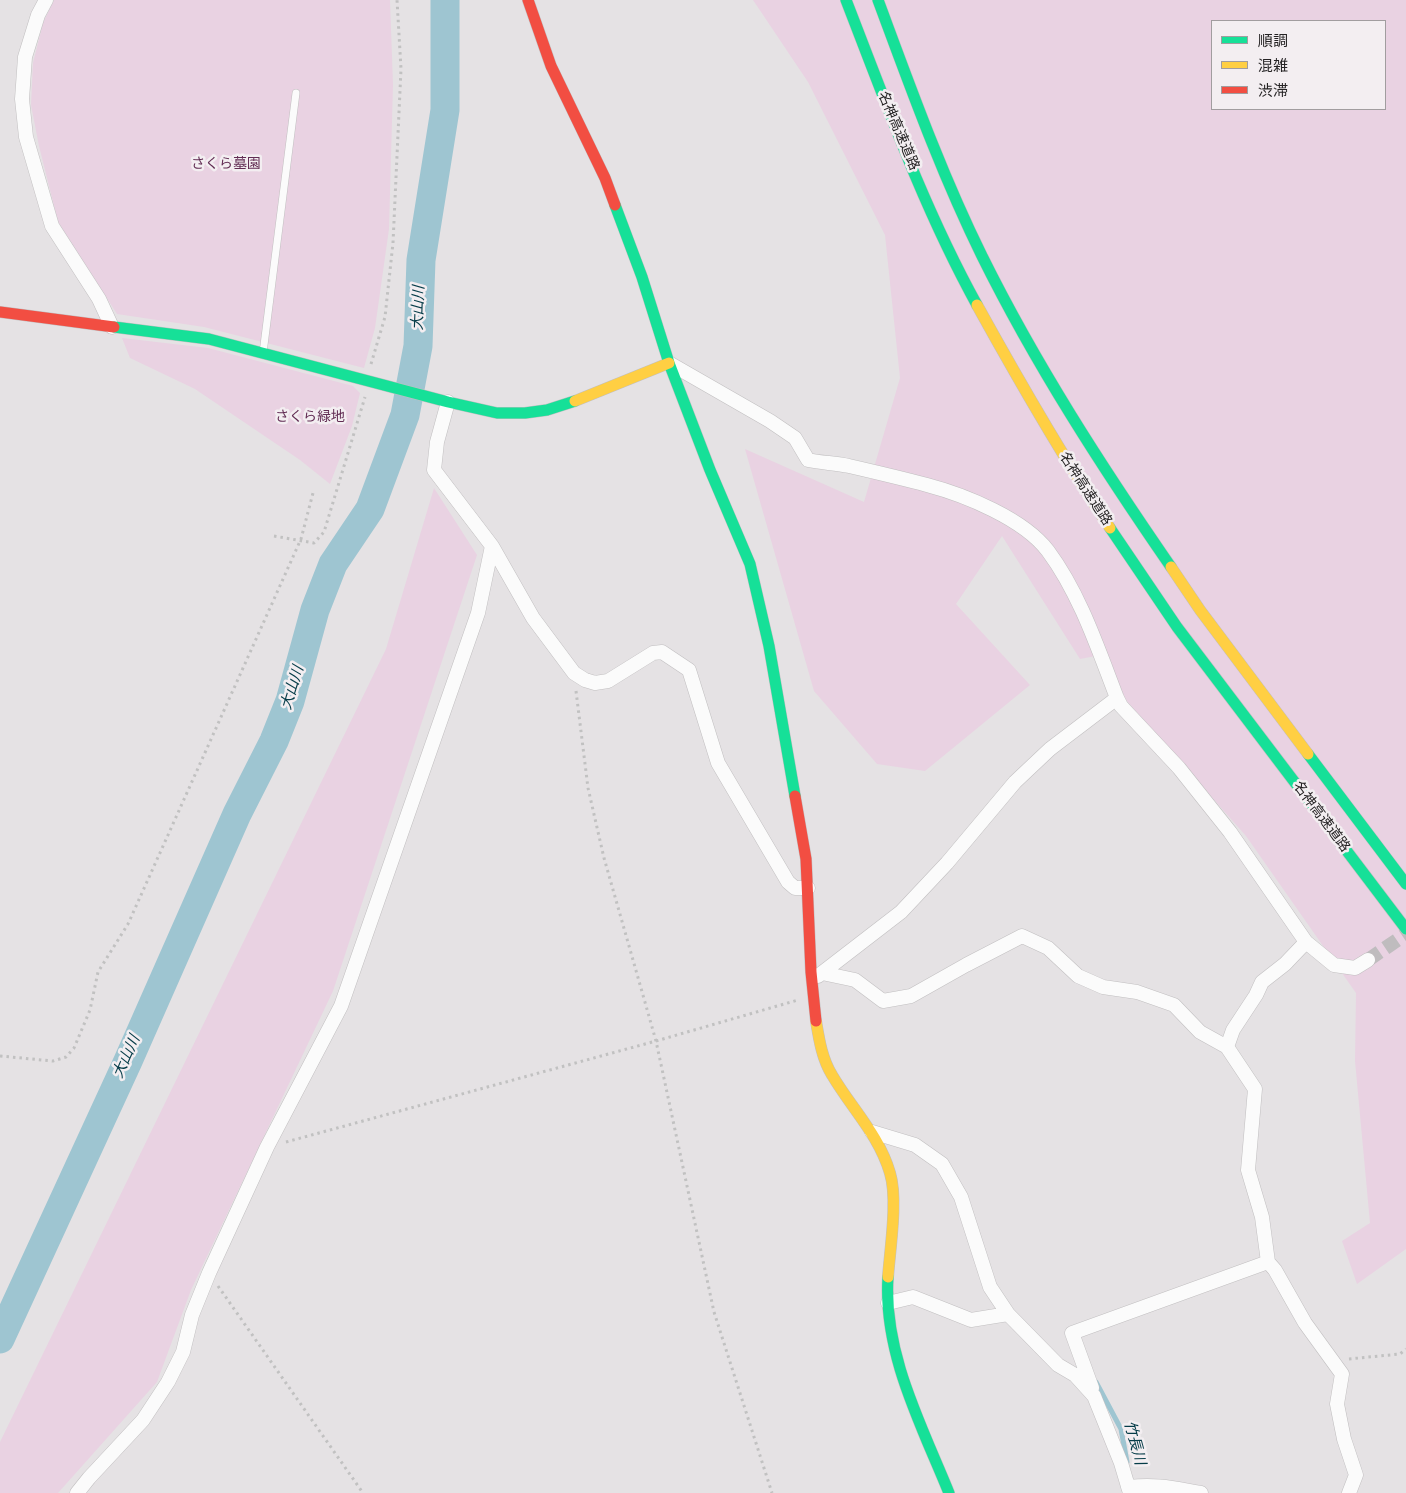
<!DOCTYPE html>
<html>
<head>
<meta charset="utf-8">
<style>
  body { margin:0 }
  #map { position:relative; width:1406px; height:1493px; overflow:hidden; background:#e5e2e4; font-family:"Sofia Sans Condensed","Noto Sans JP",sans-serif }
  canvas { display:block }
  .legend { position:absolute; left:1211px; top:20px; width:175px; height:90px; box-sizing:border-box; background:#f3eef1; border:1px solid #a19d9f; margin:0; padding:6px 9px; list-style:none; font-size:15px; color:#252324 }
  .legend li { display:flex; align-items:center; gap:10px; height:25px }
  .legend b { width:25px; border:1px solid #a19d9f }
</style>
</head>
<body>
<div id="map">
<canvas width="1406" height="1493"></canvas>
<ul class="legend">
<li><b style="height:6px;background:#16e098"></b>順調</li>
<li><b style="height:6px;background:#ffcf43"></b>混雑</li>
<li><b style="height:6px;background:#f24e42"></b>渋滞</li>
</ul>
</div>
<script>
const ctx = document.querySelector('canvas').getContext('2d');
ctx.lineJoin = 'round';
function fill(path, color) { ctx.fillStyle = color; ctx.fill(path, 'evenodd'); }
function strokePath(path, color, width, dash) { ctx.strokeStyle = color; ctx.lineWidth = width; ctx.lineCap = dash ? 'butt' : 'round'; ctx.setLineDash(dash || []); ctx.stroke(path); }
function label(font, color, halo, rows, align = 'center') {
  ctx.font = font + ' "Sofia Sans Condensed","Noto Sans JP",sans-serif'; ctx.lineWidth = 5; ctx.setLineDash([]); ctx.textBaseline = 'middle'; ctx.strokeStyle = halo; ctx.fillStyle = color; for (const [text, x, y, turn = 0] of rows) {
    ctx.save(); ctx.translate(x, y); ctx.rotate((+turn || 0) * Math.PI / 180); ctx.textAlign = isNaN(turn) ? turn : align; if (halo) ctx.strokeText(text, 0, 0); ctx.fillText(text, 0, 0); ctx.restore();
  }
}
fill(new Path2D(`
  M54 0H390L393 85 389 229 375 328 364 368 204 327 117 314 58 222 39 146 31 105 33 63 43 23Z
  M753 0H1406V1249L1357 1284 1342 1241 1370 1223 1355 1061 1356 993 1246 836 1125 699 1106 654 1080 659 1002 536 956 604 1030 685 925 771 877 764 814 691 745 449 864 502 900 378 885 235 808 82ZM1212 21H1385V109H1212Z
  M122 338 208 348 353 386 360 393 352 426 330 484 300 460 195 389 130 358Z
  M434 488 477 555 333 991 191 1290 157 1382 58 1493H0V1442L386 649Z`), '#e9d2e2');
strokePath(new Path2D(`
  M1096 1382 1121 1429 1127 1462`), '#9ec5d1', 5);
strokePath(new Path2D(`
  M0 1339 128 1061 237 814 274 741 290 701 315 610 333 564 370 509 405 415 418 346 421 260 445 110V0`), '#9ec5d1', 29);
strokePath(new Path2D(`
  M1368 960 1406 934`), '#bfbcbe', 14, [14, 7]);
const lane = new Path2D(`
  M263 353 296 93`);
const street = new Path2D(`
  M46 0 38 15 25 57 22 99 26 137 52 226 99 299 112 327
  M669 363 770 421 795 438 808 460C822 463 836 463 849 466 875 472 901 478 927 485 965 495 1024 519 1048 551 1080 594 1098 649 1117 698L1121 706 1179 768 1230 832 1306 942 1334 965 1355 968 1368 960
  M448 402 437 442 434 470 492 546 533 618 574 673 585 680 595 683 608 681 653 653 662 652 689 670 718 763 788 882 795 888H808
  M822 973 855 980 883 1001 911 996 966 965 1022 936 1048 948 1078 976 1103 987 1137 992 1174 1005 1200 1032 1227 1047 1255 1089 1248 1170 1262 1217 1268 1262 1275 1270 1305 1323 1342 1374 1337 1404 1344 1439 1356 1475 1349 1493
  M818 976 901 912 947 863 1015 782 1050 749 1117 698
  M1227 1047 1233 1030 1256 995 1262 982 1285 964 1306 942
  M872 1132 915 1145 942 1164 961 1197 990 1287 1008 1314 1058 1365 1075 1375 1094 1396 1121 1463 1130 1493
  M888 1303 913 1297 971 1320 1008 1314
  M1092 1388 1072 1333 1268 1262
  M1128 1487C1158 1484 1172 1488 1201 1493
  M77 1493 89 1478 143 1420 168 1382 183 1352 192 1315 209 1273 267 1147 341 1006 478 613 492 546`);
const fast = new Path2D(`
  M846 0C886 103 924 209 977 305
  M878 0C910 86 941 173 982 256 1036 365 1102 467 1171 567
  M615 205 642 277 669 363 710 470 750 564 769 646 795 796
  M114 327 209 339 448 402 497 413H525L547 410 575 401
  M1110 528 1177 627 1406 929
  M1308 754 1406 884
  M888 1277C883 1353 921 1424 949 1493`);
const slow = new Path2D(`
  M977 305C1019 381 1062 456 1110 528
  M575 401 669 363
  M1171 567 1200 610 1308 754
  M816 1021C819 1039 822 1059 832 1075 852 1109 879 1135 890 1173 898 1199 890 1249 888 1277`);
const jam = new Path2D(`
  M528 0 551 66 605 178 615 205
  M0 312 114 327
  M795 796 806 859 811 972 816 1021`);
strokePath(lane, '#c1bfc0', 8);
strokePath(street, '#c1bfc0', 15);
strokePath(fast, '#c1bfc0', 12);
strokePath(slow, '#c1bfc0', 12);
strokePath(jam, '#c1bfc0', 12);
strokePath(new Path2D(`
  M371 364 385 317 393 243 401 69 397 0
  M274 536 314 543 324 532 365 397
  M576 691 588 788 604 858 656 1041 714 1312 772 1493
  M0 1056 53 1061 66 1057 74 1048 90 1010 98 972 128 924 301 539 313 493
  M286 1142 656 1041 798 1000
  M218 1286 363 1493
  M1349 1359 1400 1354 1406 1349`), '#c1c1c1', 3, [2.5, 4]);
strokePath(lane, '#fbfbfb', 7);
strokePath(street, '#fbfbfb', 14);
strokePath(fast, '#16e098', 11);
strokePath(slow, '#ffcf43', 11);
strokePath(jam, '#f24e42', 11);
label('14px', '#252324', '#f3eef1', [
  ["名神高速道路",898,131,67],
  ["名神高速道路",1085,489,57],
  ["名神高速道路",1321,817,53]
]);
label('14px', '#622d54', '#f3eef1', [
  ["さくら墓園",226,164],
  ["さくら緑地",310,417]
]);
label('italic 15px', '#053c48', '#f3eef1', [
  ["大山川",419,308,-88],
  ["大山川",293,688,-73],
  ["大山川",127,1057,-66],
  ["竹長川",1134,1443,75]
]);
</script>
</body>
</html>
